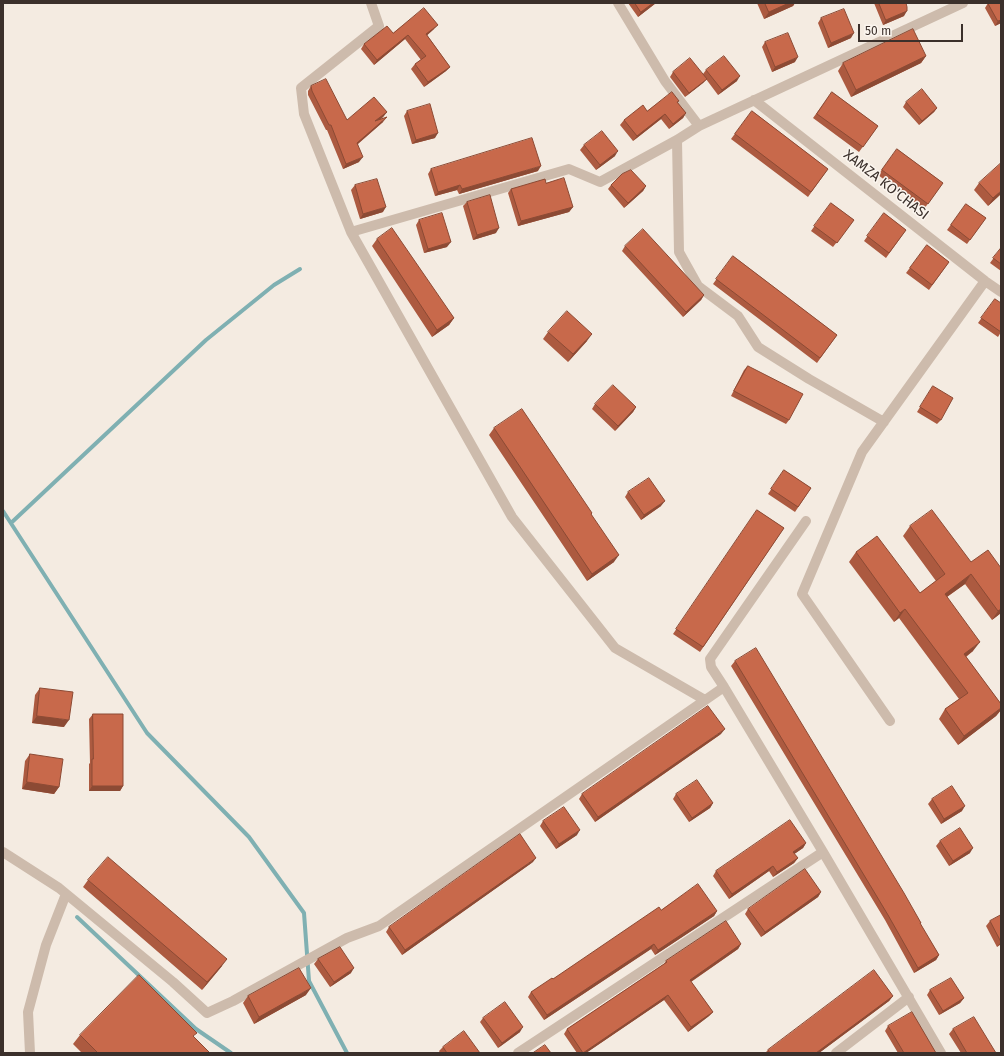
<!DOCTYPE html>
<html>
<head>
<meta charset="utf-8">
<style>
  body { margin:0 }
  #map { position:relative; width:1004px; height:1056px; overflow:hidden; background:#f4ebe1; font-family:"Fira Sans",sans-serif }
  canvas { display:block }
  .frame { position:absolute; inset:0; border:4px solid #3b302b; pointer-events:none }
  .scale { position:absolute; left:858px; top:24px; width:105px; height:18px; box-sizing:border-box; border:2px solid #3b302b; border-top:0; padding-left:5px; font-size:12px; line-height:14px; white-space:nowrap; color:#3b302b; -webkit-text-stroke:3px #fbf5ee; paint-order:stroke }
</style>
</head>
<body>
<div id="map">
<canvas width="1004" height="1056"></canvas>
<div class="frame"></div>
<div class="scale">50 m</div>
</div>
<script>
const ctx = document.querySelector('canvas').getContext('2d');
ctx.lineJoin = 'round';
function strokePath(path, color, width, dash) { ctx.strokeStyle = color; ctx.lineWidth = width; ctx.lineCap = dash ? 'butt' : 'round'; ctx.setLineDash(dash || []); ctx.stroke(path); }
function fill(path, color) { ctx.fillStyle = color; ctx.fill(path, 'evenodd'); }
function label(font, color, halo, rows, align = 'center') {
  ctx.font = font + ' "Fira Sans",sans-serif'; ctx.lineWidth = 3; ctx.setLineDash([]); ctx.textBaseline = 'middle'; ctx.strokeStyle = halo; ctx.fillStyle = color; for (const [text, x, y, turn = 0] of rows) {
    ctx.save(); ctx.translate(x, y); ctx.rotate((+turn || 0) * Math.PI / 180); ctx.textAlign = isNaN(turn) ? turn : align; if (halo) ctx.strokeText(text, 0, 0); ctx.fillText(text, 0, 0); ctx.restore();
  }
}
strokePath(new Path2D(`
  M3 511 147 733 249 837 304 913 309 981 347 1053
  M11 523 206 340 274 285 300 269
  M77 917 196 1029 231 1053`), '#7fb0b2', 4);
strokePath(new Path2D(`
  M371 3 379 26 301 88 304 114 351 232 512 517 615 648 705 700
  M618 3 665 81 699 126
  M754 100 985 281 1001 292
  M677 140 679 252 698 286 738 316 758 347 809 379 884 422
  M351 232 569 169 600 182 677 140 699 126 963 3
  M806 521 710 659 711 667 724 687 823 852 941 1053
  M890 721 802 594 862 452 985 281
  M3 852 59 888 173 982 207 1013 233 1001 347 938 379 926 724 687
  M30 1053 28 1012 46 945 66 894
  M518 1053 823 852
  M836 1053 909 997`), '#cdbbac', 10);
fill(new Path2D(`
  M628 3H656L638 17Z
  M757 3H795L793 6 764 19Z
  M874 3H906L904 16 883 25Z
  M988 3H1001V23L995 26 985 8Z
  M821 18 851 38 828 48 818 23Z
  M434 29 427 35 450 67 446 71 424 87 411 69 415 64 421 60 405 39 374 65 361 49 364 44 393 33Z
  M765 42 795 62 772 72 762 47Z
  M926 56 921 63 851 97 838 71 843 63Z
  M706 70 737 81 718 95 706 79 703 83 685 97 670 77 673 72 703 74Z
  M311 86 347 120 387 112 383 117 381 119 383 122 358 144 359 162 343 169 327 130H326L308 95V91Z
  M832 92 878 126 859 152 813 118Z
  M679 101 677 102 686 113 683 118 669 129 661 119 633 141 620 125 624 120 647 111Z
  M906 102 937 108 934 112 919 125 903 107Z
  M407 111 435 138 412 144 404 116Z
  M752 111 828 169 808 197 731 139Z
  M584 145 615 156 596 170 580 150Z
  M897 149 943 183 924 209 878 175Z
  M431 169 538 171 459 194 457 190 435 196 428 174Z
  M546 183 573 207 569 212 518 226 508 193 511 189Z
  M979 183 1001 194 988 206 974 190Z
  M355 185 383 212 360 219 351 190Z
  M611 185 646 186 643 191 624 208 608 189Z
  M467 202 496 233 473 240 463 206Z
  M831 203 854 220 833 247 811 231Z
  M966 204 986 218 967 244 947 230Z
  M884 213 906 230 886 258 864 241Z
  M419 220 447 247 424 253 416 225Z
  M377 239 454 318 449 325 432 337 372 246Z
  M927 245 949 262 929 290 906 273Z
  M625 246 704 295 701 300 683 317 622 251Z
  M1001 248V271L990 263Z
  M733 256 837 335 817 363 713 284Z
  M995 299 1001 332 998 337 978 323Z
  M548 332 587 341 568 362 543 339Z
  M748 366 789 420 786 424 731 396 744 370Z
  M933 386 941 420 937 424 917 412Z
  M595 404 636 407 633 412 615 431 592 409Z
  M494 428 591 514 614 562 587 581 489 435Z
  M784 470 811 488 795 512 768 494Z
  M628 492 661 506 641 520 625 497Z
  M757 510 784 528 700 652 673 634Z
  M910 526 971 562 1001 568V613L992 620 965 584 947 597 973 651 966 657 1001 704V710L996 716 958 745 939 719 945 709 959 699 899 618 894 622 849 562 856 552 920 593 936 581 903 536Z
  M735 661 921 923 920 924 939 955 936 960 914 973 885 920 731 666Z
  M40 688 64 727 32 723 35 695Z
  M93 714 123 786 120 791H89V764L90 763 89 719Z
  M721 734 595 822 579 799 582 794Z
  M30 754 59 787 54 794 22 789 25 761Z
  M676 794 713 803 710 808 689 822 673 799Z
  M932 799 962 811 941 824 928 804Z
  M543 821 577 835 556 849 540 826Z
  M940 841 970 853 949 866 936 846Z
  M806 843 803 848 794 854 798 858 794 863 773 877 769 871 729 899 713 876 716 871Z
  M533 862 402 955 386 932 389 927Z
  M88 880 222 966 202 990 83 887Z
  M821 892 818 897 761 937 745 914 748 909Z
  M661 910 717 911 714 916 655 955 651 949 544 1020 528 997 531 992 553 979Z
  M1001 915V944L997 947 986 926 990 921Z
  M741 944 738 949 691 982 713 1012 709 1016 688 1032 664 1000 586 1053H577L564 1034 567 1029 664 964 666 961Z
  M318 959 351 973 330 987 314 964Z
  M930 990 964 998 960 1003 939 1015 927 995Z
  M306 995 254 1024 243 1003 248 996Z
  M893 996 889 1001 819 1053H765L768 1050Z
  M483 1018 520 1032 498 1048 480 1022Z
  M888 1026 936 1053H898L885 1031Z
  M953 1029 996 1053H961L949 1034Z
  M80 1035 194 1037 210 1053H82L73 1044Z
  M443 1047 480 1053H440L439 1051Z`), '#ac5a40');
fill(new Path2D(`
  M653 3H656L638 17 641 12Z
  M789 3H795L793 6 764 19 769 12Z
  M907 11 904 16 883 25 886 20Z
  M1001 20V23L995 26 998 21Z
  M438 25 434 29 423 39 426 34Z
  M854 33 851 38 828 48 831 43Z
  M408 35 405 39 374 65 377 60Z
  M926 56 921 63 851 97 856 90Z
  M798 57 795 62 772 72 775 67Z
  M450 67 446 71 424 87 428 82Z
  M740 76 737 81 718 95 722 90Z
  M707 79 703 83 685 97 689 93Z
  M937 108 934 112 919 125 922 121Z
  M387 112 383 117 372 125 375 121Z
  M686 113 683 118 669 129 673 124Z
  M665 114 661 119 633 141 637 136Z
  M387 117 383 122 354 147 357 143Z
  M438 133 435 138 412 144 416 140Z
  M618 151 615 156 596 170 600 165Z
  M363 157 359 162 343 169 346 164Z
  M541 166 538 171 459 194 462 189Z
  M460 185 457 190 435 196 438 192Z
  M646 186 643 191 624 208 628 203Z
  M1001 191V194L988 206 993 198Z
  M386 207 383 212 360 219 363 214Z
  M573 207 569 212 518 226 521 221Z
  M499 228 496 233 473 240 477 235Z
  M451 242 447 247 424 253 428 249Z
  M704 295 701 300 683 317 686 312Z
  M454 318 449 325 432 337 437 330Z
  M592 334 587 341 568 362 573 354Z
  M636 407 633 412 615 431 618 426Z
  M665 501 661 506 641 520 644 515Z
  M619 555 614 562 587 581 592 574Z
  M971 574 965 584 938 603 945 594Z
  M905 609 899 618 894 622 900 613Z
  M1001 609V613L992 620 998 611Z
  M980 642 973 651 957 663 964 654Z
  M1001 708V710L996 716 958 745 964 736Z
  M37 716 69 720 64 727 32 723Z
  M725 729 721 734 595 822 598 817Z
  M27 782 59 787 54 794 22 789Z
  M92 786H123L120 791H89Z
  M713 803 710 808 689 822 692 818Z
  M965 806 962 811 941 824 944 819Z
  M580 830 577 835 556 849 559 844Z
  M806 843 803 848 790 857 793 852Z
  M973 848 970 853 949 866 953 861Z
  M536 858 533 862 402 955 405 950Z
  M798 858 794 863 773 877 777 872Z
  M773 866 769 871 729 899 732 894Z
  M821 892 818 897 761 937 765 932Z
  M717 911 714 916 655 955 658 950Z
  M1001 941V944L997 947 1001 942Z
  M654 944 651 949 544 1020 547 1015Z
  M741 944 738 949 686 985 690 980Z
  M939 955 936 960 914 973 918 968Z
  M227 959 222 966 202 990 207 982Z
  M354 968 351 973 330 987 334 982Z
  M311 988 306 995 254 1024 259 1017Z
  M668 995 664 1000 586 1053H583Z
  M893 996 889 1001 819 1053H816Z
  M964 998 960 1003 939 1015 943 1011Z
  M713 1012 709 1016 688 1032 691 1027Z
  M523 1027 520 1032 498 1048 502 1043Z`), '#8c4a34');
const building = new Path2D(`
  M635 3H653L641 12Z
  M765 3H789L769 12Z
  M879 3H906L907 7V11L886 20Z
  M988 3H1001V20L998 21Z
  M424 8 438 25 426 34 450 67 428 82 415 64 426 56 408 35 377 60 364 44 387 26 393 33Z
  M844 9 854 33 831 43 821 18Z
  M913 29 926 56 856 90 843 63Z
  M788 33 798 57 775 67 765 42Z
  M724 56 740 76 722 90 706 70Z
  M690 58 707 79 689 93 673 72Z
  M326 79 347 120 374 97 387 112 375 121 387 117 357 143 363 157 346 164 331 125H329L312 91 311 86Z
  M922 89 937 108 922 121 906 102Z
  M672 92 679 101 677 102 686 113 673 124 665 114 637 136 624 120 643 105 647 111Z
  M832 92 878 126 863 147 817 114Z
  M430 104 438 133 416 140 407 111Z
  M752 111 828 169 811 192 735 134Z
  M602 131 618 151 600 165 584 145Z
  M532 138 541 166 462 189 460 185 438 192 431 169Z
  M897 149 943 183 928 204 882 170Z
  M1001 163V191L993 198 979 183Z
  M631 170 646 186 628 203 611 185 622 174Z
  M564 178 573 207 521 221 511 189 545 179 546 183Z
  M377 179 386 207 363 214 355 185Z
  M490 195 499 228 477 235 467 202Z
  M831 203 854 220 837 243 814 226Z
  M966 204 986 218 970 240 951 225Z
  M442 213 451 242 428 249 419 220Z
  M884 213 906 230 889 253 867 236Z
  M392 228 454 318 437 330 377 239Z
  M643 229 704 295 686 312 625 246Z
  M927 245 949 262 932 285 910 268Z
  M1001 248V264L993 258Z
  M733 256 837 335 820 358 716 279Z
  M995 299 1001 303V332L981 318Z
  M567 311 592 334 573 354 548 332Z
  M748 366 803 394 789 420 734 391Z
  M613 385 636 407 618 426 595 404Z
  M933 386 953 398 941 420 920 407Z
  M522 409 592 513 591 514 619 555 592 574 494 428Z
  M784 470 811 488 798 507 771 489Z
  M649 478 665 501 644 515 628 492Z
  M757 510 784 528 703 647 676 629Z
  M932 510 971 562 988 550 1001 568V609L998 611 971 574 945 594 980 642 964 654 1001 704V708L964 736 945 709 968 693 905 609 900 613 856 552 877 536 920 593 945 574 910 526Z
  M756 648 904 893 921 923H920L939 955 918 968 888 915 735 661Z
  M40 688 73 692 69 720 37 716Z
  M708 706 725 729 598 817 582 794Z
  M93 714H123V786H92V759H93Z
  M30 754 63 759 59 787 27 782Z
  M697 780 713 803 692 818 676 794Z
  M952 786 965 806 944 819 932 799Z
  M564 807 580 830 559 844 543 821Z
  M790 820 806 843 793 852 798 858 777 872 773 866 732 894 716 871Z
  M960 828 973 848 953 861 940 841Z
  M520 834 536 858 405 950 389 927Z
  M108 857 227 959 207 982 88 880Z
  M805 869 821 892 765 932 748 909Z
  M698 884 717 911 658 950 654 944 547 1015 531 992 552 978 553 979 659 907 661 910Z
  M1001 915V942L990 921Z
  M726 921 741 944 690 980 713 1012 691 1027 668 995 583 1053 567 1029 667 962 666 961Z
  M340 947 354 968 334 982 318 959Z
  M299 968 311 988 259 1017 248 996Z
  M874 970 893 996 816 1053H770L768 1050Z
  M139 975 197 1033 193 1036 210 1053H98L80 1035Z
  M951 978 964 998 943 1011 930 990Z
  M505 1002 523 1027 502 1043 483 1018Z
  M912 1012 936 1053H904L888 1026Z
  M974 1017 996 1053H967L953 1029Z
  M464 1031 480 1053H447L443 1047Z
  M545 1045 551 1053H533Z`);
fill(building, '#c8694b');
strokePath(building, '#8c4a34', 1);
label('14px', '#3b302b', '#fbf5ee', [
  ["XAMZA KO'CHASI",886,185,38]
]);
</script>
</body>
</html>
